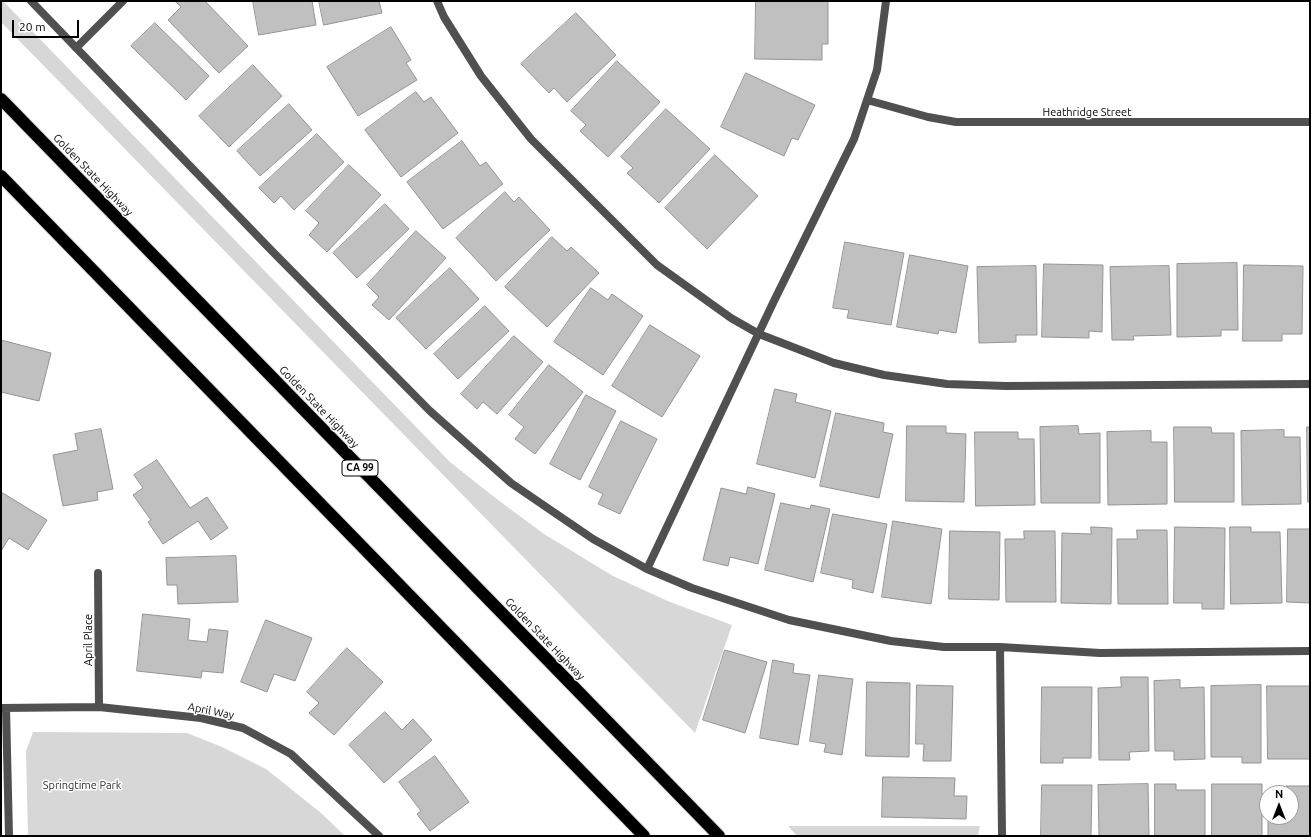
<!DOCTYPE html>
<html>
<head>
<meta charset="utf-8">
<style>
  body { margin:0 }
  #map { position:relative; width:1311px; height:837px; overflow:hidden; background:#fff; font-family:Ubuntu,sans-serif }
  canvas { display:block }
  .frame { position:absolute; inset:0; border:2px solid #000; pointer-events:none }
  .north { position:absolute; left:1259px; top:785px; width:40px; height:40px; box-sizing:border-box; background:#fff; border:1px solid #999; border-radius:50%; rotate:0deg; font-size:11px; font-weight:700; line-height:16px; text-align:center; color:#000 }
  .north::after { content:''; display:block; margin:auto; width:14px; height:18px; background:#000; clip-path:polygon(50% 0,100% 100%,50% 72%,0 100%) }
  .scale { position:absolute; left:12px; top:20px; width:67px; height:18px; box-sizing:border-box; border:2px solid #000; border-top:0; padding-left:5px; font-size:12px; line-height:14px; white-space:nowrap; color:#000; -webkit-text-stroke:3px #fff; paint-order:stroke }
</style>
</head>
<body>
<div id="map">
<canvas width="1311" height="837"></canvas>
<div class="frame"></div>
<div class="north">N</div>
<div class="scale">20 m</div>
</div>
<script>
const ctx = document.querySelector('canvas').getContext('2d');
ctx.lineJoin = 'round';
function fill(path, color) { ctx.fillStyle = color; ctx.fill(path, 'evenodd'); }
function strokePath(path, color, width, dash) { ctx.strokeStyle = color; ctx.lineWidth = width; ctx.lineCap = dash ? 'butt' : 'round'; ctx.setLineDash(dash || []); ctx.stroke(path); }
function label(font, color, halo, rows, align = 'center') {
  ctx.font = font + ' Ubuntu,sans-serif'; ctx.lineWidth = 3; ctx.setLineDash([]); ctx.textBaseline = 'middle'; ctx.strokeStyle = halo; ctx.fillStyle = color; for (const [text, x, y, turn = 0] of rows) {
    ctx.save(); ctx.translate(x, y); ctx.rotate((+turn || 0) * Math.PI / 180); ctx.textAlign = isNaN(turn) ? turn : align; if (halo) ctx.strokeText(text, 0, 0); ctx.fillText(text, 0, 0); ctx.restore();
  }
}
fill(new Path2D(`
  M1 1H3L450 462 494 497 544 534 613 576 670 602 732 625 695 733 1 22Z
  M33 732 187 733 222 747 266 769 321 813 345 836H28L26 751Z
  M788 826H980L978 836H797Z`), '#d7d7d7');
const building = new Path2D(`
  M175 1H205L248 46 219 73 168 20 181 7Z
  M253 1H312L316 25 259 35Z
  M319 1H379L382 13 324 25Z
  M756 1H828V44H822V60L755 59Z
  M576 13 616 55 567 102 554 88 549 93 521 64Z
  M155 23 209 76 186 100 131 46Z
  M391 27 411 60 406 63 417 80 358 116 327 67Z
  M617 61 660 102 608 157 580 131 586 125 571 111Z
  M253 65 282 96 229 147 199 116Z
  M746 73 815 105 798 140 792 138 784 156 721 127Z
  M416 92 424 102 431 97 458 133 401 177 365 130Z
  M289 104 312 130 260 176 237 151Z
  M666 109 710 149 659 203 627 173 633 168 621 157Z
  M317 134 344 162 294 210 281 196 274 203 259 188Z
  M462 141 480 166 486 162 503 184 443 229 407 182Z
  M715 155 758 196 707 249 665 208Z
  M349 165 381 195 327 252 309 235 319 223 306 211Z
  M505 192 514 202 519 197 550 230 496 281 456 238Z
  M385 204 409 229 357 278 333 253Z
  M416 231 446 258 389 320 372 305 379 297 367 285Z
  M552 237 567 251 571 247 599 273 547 327 505 287Z
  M845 242 904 253 891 325 847 318 849 310 833 308Z
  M910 255 968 266 956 333 939 330 938 334 897 327Z
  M1237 263 1238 330H1221V336L1177 337V264Z
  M1044 264 1103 265 1102 332 1089 331V338L1042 337Z
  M1244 265 1303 266 1302 334H1282V341H1243Z
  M1036 266 1037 335H1016V342L979 343 977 267Z
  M1169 266 1171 335 1133 336 1134 340H1112L1110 267Z
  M450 268 479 299 426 349 396 318Z
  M591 288 608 300 612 294 643 316 603 375 554 342Z
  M485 306 509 331 458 379 434 354Z
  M650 325 700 356 662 417 612 386Z
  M514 336 543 362 497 414 483 402 477 409 461 394Z
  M1 340 51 353 39 401 1 392Z
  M549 365 583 392 535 454 515 439 524 427 509 415Z
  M775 389 797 394 795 402 831 411 815 478 757 464Z
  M586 395 616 411 580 480 550 464Z
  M836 413 884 423 883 432 893 434 879 498 820 486Z
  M621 421 657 439 620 514 598 504 603 494 589 487Z
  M907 426H946V433L966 434 964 502 906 501Z
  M1078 426 1079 434 1100 433V503H1041L1040 427Z
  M1174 427H1211L1212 433H1234V502H1175Z
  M1307 427H1310V502H1308Z
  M101 429 113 489 97 492 98 500 63 506 53 455 78 450 75 434Z
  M1284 430V437H1300L1301 504 1242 505 1241 431Z
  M1151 431V442H1167V504L1108 505 1107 432Z
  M975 432H1018V439H1034L1035 505 976 506Z
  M157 460 190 508 207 497 228 528 211 540 198 521 163 544 148 522 151 520 133 495 143 488 134 475Z
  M748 487 775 494 758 564 730 557 728 566 703 560 721 488 746 494Z
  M1 492 47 520 28 550 9 538 1 551Z
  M781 503 810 509 811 505 830 509 813 582 765 570Z
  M833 514 887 524 873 593 852 588 853 580 821 573Z
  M893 521 942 529 931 604 882 597Z
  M1091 527 1112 528 1111 604 1061 603 1062 533 1091 534Z
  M1175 527 1225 528 1224 609H1202V603H1174Z
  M1230 527H1251V532H1280L1282 603 1231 604Z
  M1288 529H1310V603L1287 602Z
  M1137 530H1167L1168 604H1118L1117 539H1137Z
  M950 531 1000 532 999 600 949 599Z
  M1024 531H1055L1056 602H1006L1005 539H1024Z
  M236 556 238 602 178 604 177 585H167L166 558Z
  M143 614 190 619 188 640 207 642 209 629 228 631 223 673 202 671 201 678 137 671Z
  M266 620 312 638 295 681 274 674 267 692 241 682Z
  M347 648 383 682 334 735 309 713 319 703 307 692Z
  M725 650 767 662 745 733 703 720Z
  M773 660 794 664 793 673 810 675 798 745 760 738Z
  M819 675 853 679 842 755 824 752 826 744 810 741Z
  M1121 677H1148L1149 751 1129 752 1130 760H1099L1098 688 1121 687Z
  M1180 680V688L1204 687 1205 759 1174 760V751H1155L1154 681Z
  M867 682 910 683 909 757 866 756Z
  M917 685 953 686 951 761H923L924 744H916Z
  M1261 685V763H1242V757H1211V686Z
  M1267 686H1310V759H1268Z
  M1042 687H1092L1091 758H1063V763H1041Z
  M385 712 402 730 413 719 432 740 384 783 349 745Z
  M435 756 469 802 430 831 417 814 421 811 399 782Z
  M883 777 955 778 954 796H967L966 819 882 817Z
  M1148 784 1149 836H1099L1098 785Z
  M1155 784H1176V790H1205V836H1155Z
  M1212 784H1262V836H1212Z
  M1042 785H1092L1091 836H1041Z
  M1286 786H1310V836H1268V817H1291V793H1286Z`);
fill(building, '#c0c0c0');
strokePath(building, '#949494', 1);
const highway = new Path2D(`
  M1 99 719 836
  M1 176 644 836`);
strokePath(highway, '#dbdbdb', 14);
strokePath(new Path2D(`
  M31 1 271 250 430 411 511 483 593 539 647 569 692 588 789 620 891 641 944 647H1000L1100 653 1310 651
  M437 1 444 17 481 76 531 139 657 265 731 318 759 334 834 363 884 375 947 384 1006 386 1310 384
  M76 48 123 1
  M867 100 928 117 956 122H1310
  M647 569 773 303 854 139 877 70 886 1
  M98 573 99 707
  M1000 647 1002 836
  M1 708 99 707 201 718 243 728 291 754 379 836
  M6 708 9 836`), '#505050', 8);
strokePath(highway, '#000', 12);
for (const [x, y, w] of [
  [360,468,36]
]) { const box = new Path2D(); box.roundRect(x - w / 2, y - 8, w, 16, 3); ctx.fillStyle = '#fff'; ctx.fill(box); strokePath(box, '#000', 1); }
label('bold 10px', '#000', null, [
  ["CA 99",360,468]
]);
label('11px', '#000', '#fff', [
  ["Heathridge Street",1087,112],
  ["Golden State Highway",93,175,46],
  ["Golden State Highway",319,407,46],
  ["Golden State Highway",545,639,46],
  ["April Place",88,640,-90],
  ["April Way",211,711,11]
]);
label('11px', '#2e2e2e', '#fff', [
  ["Springtime Park",82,785]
]);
</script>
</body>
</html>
